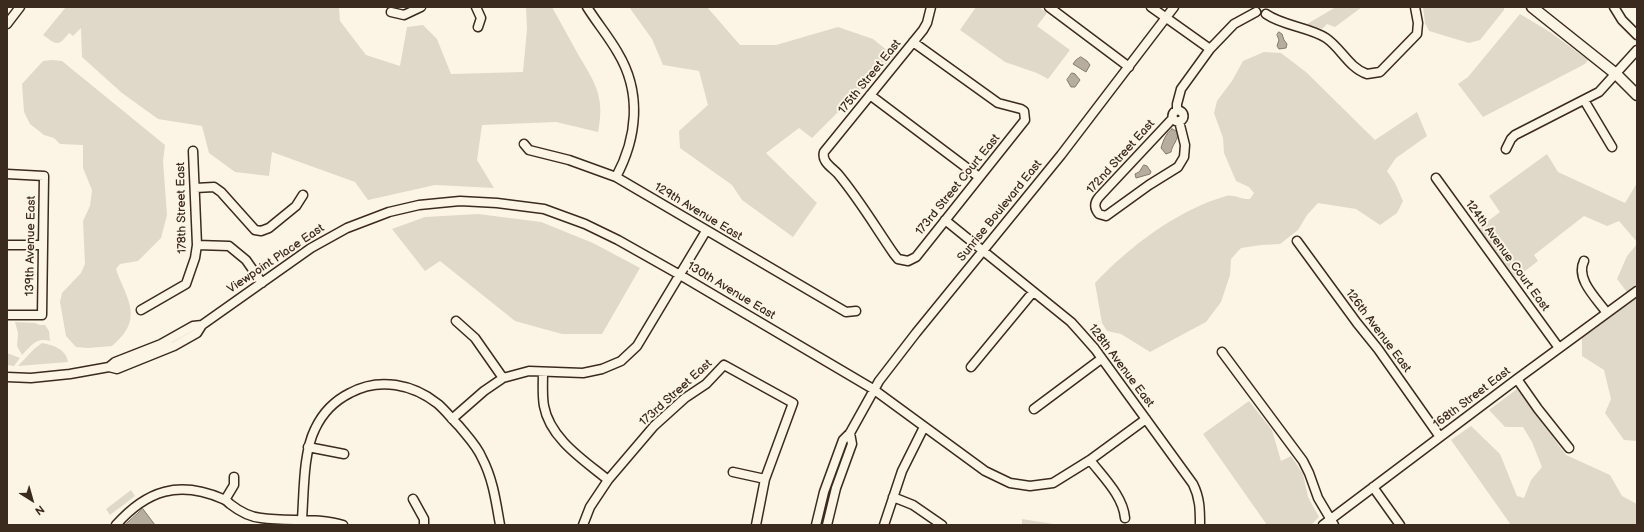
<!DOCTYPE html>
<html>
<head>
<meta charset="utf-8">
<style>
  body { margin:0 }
  #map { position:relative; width:1644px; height:532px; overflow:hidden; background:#fcf5e5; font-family:"Balsamiq Sans",sans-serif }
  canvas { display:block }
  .frame { position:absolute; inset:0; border:8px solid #3b2a1e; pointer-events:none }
  .north { position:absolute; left:12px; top:480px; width:40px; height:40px; -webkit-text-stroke:3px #fcf5e5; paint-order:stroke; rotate:143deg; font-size:11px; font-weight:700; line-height:16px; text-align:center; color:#3b2a1e }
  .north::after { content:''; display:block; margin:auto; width:14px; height:18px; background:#3b2a1e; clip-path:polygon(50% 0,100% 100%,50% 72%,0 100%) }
</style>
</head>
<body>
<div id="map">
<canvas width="1644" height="532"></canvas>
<div class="frame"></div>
<div class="north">N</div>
</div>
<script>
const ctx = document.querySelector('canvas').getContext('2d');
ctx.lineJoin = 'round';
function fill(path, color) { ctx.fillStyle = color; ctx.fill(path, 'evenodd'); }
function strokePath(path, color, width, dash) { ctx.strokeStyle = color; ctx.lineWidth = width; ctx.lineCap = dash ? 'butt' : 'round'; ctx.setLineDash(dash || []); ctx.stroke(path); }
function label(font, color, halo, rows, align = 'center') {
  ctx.font = font + ' "Balsamiq Sans",sans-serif'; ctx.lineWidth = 4; ctx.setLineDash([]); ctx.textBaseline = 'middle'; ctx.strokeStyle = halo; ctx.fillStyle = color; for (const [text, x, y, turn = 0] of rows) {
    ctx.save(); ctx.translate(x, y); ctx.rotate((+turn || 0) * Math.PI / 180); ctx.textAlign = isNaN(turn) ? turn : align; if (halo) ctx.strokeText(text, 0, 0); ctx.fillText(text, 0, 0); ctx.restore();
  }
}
fill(new Path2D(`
  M66 7H339L340 21 366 55 400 66 407 27 423 25 437 39 451 74 523 72 527 29 526 7H552C561 23 570 40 579 56 596 84 605 98 598 132L556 122 482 125 477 160 494 188 435 185 368 200 355 182 272 152 269 176 235 172 209 153 202 126 158 119 122 93 82 57 81 28 73 36 69 33C58 47 57 45 43 35Z
  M629 7H707L740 45H776L838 27 873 39 894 56 812 138 799 128 766 153 817 203 793 237 742 200 732 185 680 148 679 131 708 105 699 71 663 65 652 39Z
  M976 7H1039L1047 13 1037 26 1070 50 1048 79 1037 73 1005 62 960 30Z
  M1336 7H1362L1335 27 1327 24 1322 29 1307 24Z
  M1423 7H1504V10L1480 40 1469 43 1429 31 1425 23Z
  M1520 14 1550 32 1588 60 1585 64 1483 117 1458 84 1468 77Z
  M1264 52 1281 53 1306 72 1375 140 1417 112 1427 136 1396 158 1387 171 1395 183 1403 201 1397 213 1380 225 1356 209 1318 203 1307 215 1298 230 1280 244 1261 245 1241 248 1231 259 1230 275 1221 302 1206 322 1150 352 1121 334 1107 331 1102 323 1095 283C1129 247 1177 210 1226 196 1233 194 1242 200 1250 199L1254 193 1249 187 1236 181 1224 153 1223 138 1214 113 1217 101 1232 81 1243 61Z
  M52 60 62 61 165 145 163 161 167 215 161 238 138 261 120 264 116 269C122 289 140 311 125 332 122 337 117 341 112 346L88 348 76 347 66 336 60 302 62 293 81 273 85 264 83 221 90 206 92 190 83 168V145L60 144 54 138 44 135 30 124 24 112 22 84 43 61Z
  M1547 154 1558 172 1625 203 1637 183V242L1619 221 1607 226 1584 216 1534 255 1538 261 1516 278 1479 228 1500 212 1489 196Z
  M478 214 541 222 593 243 640 268 602 334H562L515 321 440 261 425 271 392 229 425 217Z
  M1637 244V285L1627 292 1617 279 1627 256Z
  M1637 297V441L1624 440 1605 413 1611 399 1604 370 1582 356V338Z
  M15 322 35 323 40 325H45L49 331 50 341C36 337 31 346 22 355L17 346 18 333Z
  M42 343C53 345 66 349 68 362L18 366 34 349Z
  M7 353 20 358 14 366 7 365Z
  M1517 389 1566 455 1610 475 1622 496 1637 504V525H1511L1451 440 1471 426 1500 454 1517 496 1524 498 1531 480 1542 467 1532 442 1523 427H1505L1489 410Z
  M1249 401 1272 430 1281 461 1291 456 1303 474 1308 497 1319 517 1311 525H1267L1203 434Z
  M131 490 135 496 110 515 106 509Z
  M1022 519 1060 525H1022Z`), '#e0d8c8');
const water = new Path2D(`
  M1279 32 1282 34 1284 40 1287 44 1286 48 1279 49 1277 46 1279 40 1277 35Z
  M1081 57 1087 61 1090 65 1086 72 1073 64 1076 60Z
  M1072 73 1075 74 1080 80 1075 87H1071L1067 80Z
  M1172 129 1178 132C1179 139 1172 145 1171 152L1166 154 1161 148C1163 141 1166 133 1172 129Z
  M1144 165 1147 166 1151 172 1150 174 1136 178 1135 174 1139 172Z
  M143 509 155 525H125Z`);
fill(water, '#b7ad9e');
strokePath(water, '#85796b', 1);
const minor = new Path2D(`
  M476 7 481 18 478 27
  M587 7C597 23 609 37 618 53 642 93 637 138 616 177
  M1049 7 1129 67
  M1151 7 1210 49
  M1614 7 1622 20 1637 35
  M391 12 404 15 421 7
  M1266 14C1283 26 1309 27 1326 38 1341 48 1349 68 1367 74L1380 72 1417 34 1418 23 1415 7
  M7 24 20 7
  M913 42 998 103 1021 109 1024 111 1025 120 916 257 908 261 898 259 894 254C876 228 859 199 838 174 833 168 821 162 824 152L923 30 927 23 931 7
  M870 95 979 177
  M1584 100 1612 147
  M1177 110V104L1181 89 1210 49 1234 24 1256 12
  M1172.5 116a5.5 5.5 0 1 1 11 0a5.5 5.5 0 1 1-11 0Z
  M1173 118 1099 197C1094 203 1094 208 1099 214L1106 216 1149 185 1178 167 1184 157 1185 145 1179 121
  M524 144 529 150 569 160 616 177 846 312 856 311
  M1506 149 1511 139 1515 135 1599 92 1637 50
  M7 174 44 176 42 315H7
  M1436 178 1559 348
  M195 188 214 187 221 192 255 230 261 231 269 228 296 206 303 195
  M945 220 1071 322 1080 332 1095 349 1193 484C1200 498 1200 510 1200 525
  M1297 241 1357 323 1378 349 1440 437
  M7 245H42
  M197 245 229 246 246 260 262 283
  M1584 261C1575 279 1597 299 1607 313
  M141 310 186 284 195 258 197 245 193 151
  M456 321 475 338 503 378
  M1222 352 1303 461 1309 473 1318 498 1334 525
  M109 367 115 362 161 344 193 326 202 325
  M971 367 1033 292
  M543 372C543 383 542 395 544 406 550 439 585 461 608 480L590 507 583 525
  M7 377 31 378 70 374 109 367 117 369 174 346 197 333 202 325 311 248 347 228 389 212 419 205 460 201 497 203 544 209 585 224 618 240 680 275 873 389 985 471 1010 483 1030 486 1053 483 1090 460 1146 419
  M1517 379 1538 409 1569 448
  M1034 409 1101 359
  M452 419 484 391 503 378 529 371 583 373 602 369 621 361 637 346 706 231
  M308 447 344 454
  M1090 460C1103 477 1123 496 1125 518
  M733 472 765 479
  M608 480 654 426 685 398 706 384 724 365 793 403 765 479 756 525
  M1373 487 1400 525
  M893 497 913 505 942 525
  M413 499 424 519V525
  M225 500 234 485V477
  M302 519C304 493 303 453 315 429 322 414 334 401 350 393 379 377 413 384 438 404 445 410 452 419 459 426 467 436 477 446 482 458 493 479 496 502 500 525
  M116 525C147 490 179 480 223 499 226 500 228 502 230 504 239 511 250 517 261 518 288 522 317 517 343 525
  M816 525 824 492 843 440 850 433 879 381 916 333 1061 155 1174 7
  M827 525 836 488 852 444 850 433
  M884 525 902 471 924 427
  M1323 525 1517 379 1637 291`);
const major = new Path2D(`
  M1532 7 1616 74 1637 95`);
strokePath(minor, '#3b2a1e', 11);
strokePath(major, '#3b2a1e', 13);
strokePath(minor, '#fcf5e5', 8);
strokePath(major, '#fcf5e5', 10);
label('12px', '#3b2a1e', '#fcf5e5', [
  ["175th Street East",870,77,-51],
  ["172nd Street East",1121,157,-48],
  ["173rd Street Court East",958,185,-51],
  ["178th Street East",182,208,-91],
  ["Sunrise Boulevard East",1000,211,-51],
  ["129th Avenue East",698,212,31],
  ["139th Avenue East",31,246,-89],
  ["124th Avenue Court East",1507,256,54],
  ["Viewpoint Place East",276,259,-34],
  ["130th Avenue East",731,291,31],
  ["126th Avenue East",1378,331,53],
  ["128th Avenue East",1121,366,53],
  ["173rd Street East",676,393,-42],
  ["168th Street East",1472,398,-37]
]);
</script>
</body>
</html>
